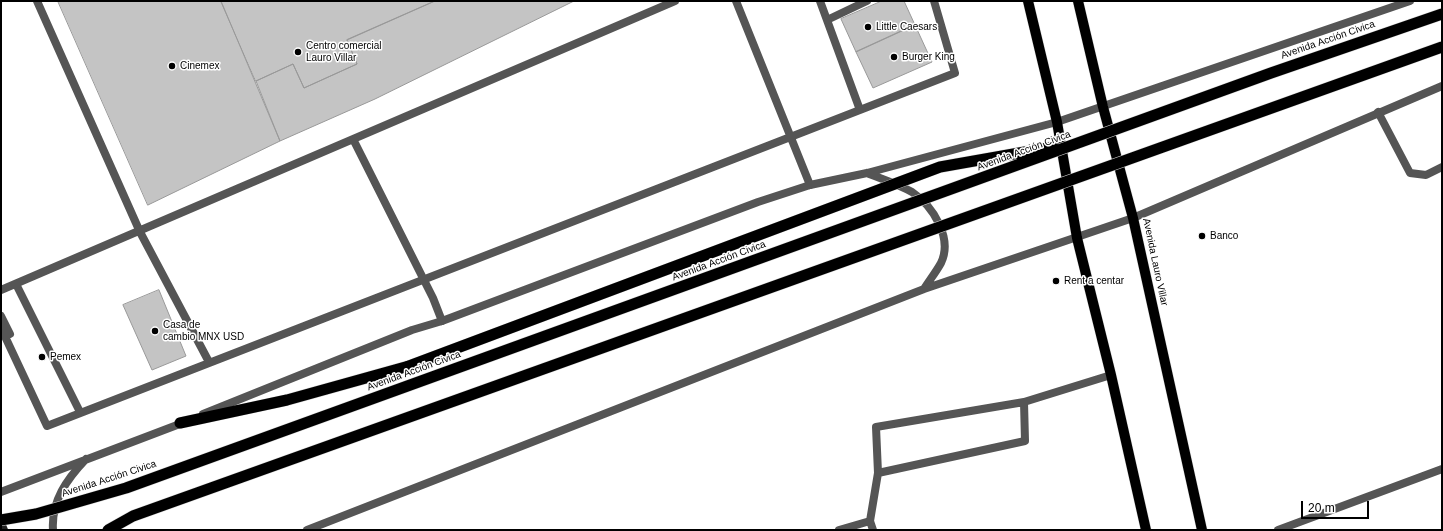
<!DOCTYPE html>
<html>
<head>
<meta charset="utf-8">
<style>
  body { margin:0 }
  #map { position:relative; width:1443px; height:531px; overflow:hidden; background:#fff; font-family:Arial,sans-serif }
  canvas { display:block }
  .frame { position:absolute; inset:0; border:2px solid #000; pointer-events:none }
  .scale { position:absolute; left:1301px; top:501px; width:68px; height:18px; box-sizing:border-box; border:2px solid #000; border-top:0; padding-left:5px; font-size:12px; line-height:14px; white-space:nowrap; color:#000; -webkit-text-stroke:3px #fff; paint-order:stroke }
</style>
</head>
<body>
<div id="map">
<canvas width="1443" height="531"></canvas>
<div class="frame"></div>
<div class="scale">20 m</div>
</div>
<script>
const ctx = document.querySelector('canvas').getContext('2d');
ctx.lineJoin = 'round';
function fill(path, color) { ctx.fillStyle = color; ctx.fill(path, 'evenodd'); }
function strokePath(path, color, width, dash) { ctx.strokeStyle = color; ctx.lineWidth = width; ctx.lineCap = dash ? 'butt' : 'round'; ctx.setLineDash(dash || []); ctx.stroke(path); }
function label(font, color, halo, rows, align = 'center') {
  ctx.font = font + ' Arial,sans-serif'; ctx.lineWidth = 3; ctx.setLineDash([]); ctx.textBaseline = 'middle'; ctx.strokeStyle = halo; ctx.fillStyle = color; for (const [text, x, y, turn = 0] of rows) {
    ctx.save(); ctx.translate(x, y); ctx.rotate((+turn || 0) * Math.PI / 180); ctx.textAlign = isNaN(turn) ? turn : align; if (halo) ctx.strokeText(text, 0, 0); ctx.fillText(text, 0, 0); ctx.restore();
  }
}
const building = new Path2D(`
  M58 1H221L280 141 148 205Z
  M221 1H435L347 40 357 64 304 88 293 64 256 81Z
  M435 1H574L375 99 280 141 256 81 293 64 304 88 357 64 347 40Z
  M882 1H904L915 25 856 52 841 19Z
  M915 25 932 62 873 88 856 52Z
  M159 290 186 356 152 370 123 305Z`);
fill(building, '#c4c4c4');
strokePath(building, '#999', 1);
const primary = new Path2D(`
  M1028 1 1057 122 1077 238 1111 375 1146 530
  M1078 1 1103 107 1133 218 1202 530`);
const trunk = new Path2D(`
  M180 423 287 400 409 366`);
strokePath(primary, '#dbdbdb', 11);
strokePath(trunk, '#dbdbdb', 12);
strokePath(new Path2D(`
  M37 1 140 232 209 362
  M736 1 810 185
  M820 1 860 110
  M827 20 867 1
  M1378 112 1410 173 1426 175 1442 167
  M353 139 433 298 442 321
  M16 284 80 412
  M1 290 675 1
  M1 316 10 334
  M1 328 47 426 955 73 934 1
  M878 473 876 427 1024 402 1111 375
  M839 530 870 521
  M873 530 870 521 878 473 1025 441 1024 402`), '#555', 8);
strokePath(new Path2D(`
  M1278 530 1442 469`), '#555', 8);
strokePath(new Path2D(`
  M867 173C882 179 898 184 912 192 933 206 953 238 941 263 936 272 929 281 924 289
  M203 414 412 330 442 321 758 202 810 185 867 173 1057 122 1410 1
  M1 492 185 422
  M53 530C51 501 67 479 86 459
  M307 530 924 289 1133 218 1442 86`), '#555', 8);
strokePath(new Path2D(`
  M1 523 4 530`), '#222', 8);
strokePath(primary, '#000', 10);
strokePath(trunk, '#000', 11);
const trunkBridge = new Path2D(`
  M409 366 940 167 1053 147
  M1 520 36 514 126 488 1271 73 1442 14
  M108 530 133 516 1442 47`);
strokePath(trunkBridge, '#dbdbdb', 12, []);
strokePath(trunkBridge, '#000', 11);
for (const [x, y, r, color] of [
  [868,27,4,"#000"],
  [298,52,4,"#000"],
  [894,57,4,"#000"],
  [172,66,4,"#000"],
  [1202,236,4,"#000"],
  [1056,281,4,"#000"],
  [155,331,4,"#000"],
  [42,357,4,"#000"]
]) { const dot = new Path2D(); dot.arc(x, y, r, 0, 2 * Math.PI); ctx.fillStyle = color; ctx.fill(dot); strokePath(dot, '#fff', 1.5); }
label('10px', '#000', '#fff', [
  ["Little Caesars",876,27],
  ["Centro comercial",306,46],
  ["Lauro Villar",306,58],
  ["Burger King",902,57],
  ["Cinemex",180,66],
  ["Banco",1210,236],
  ["Rent a centar",1064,281],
  ["Casa de",163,325],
  ["cambio MNX USD",163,337],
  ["Pemex",50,357]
], 'left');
label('10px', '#000', '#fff', [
  ["Avenida Acción Civica",1328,40,-19],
  ["Avenida Acción Civica",1024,151,-20],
  ["Avenida Acción Civica",719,261,-20],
  ["Avenida Lauro Villar",1155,262,78],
  ["Avenida Acción Civica",414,371,-20],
  ["Avenida Acción Civica",109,479,-18]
]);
</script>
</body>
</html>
